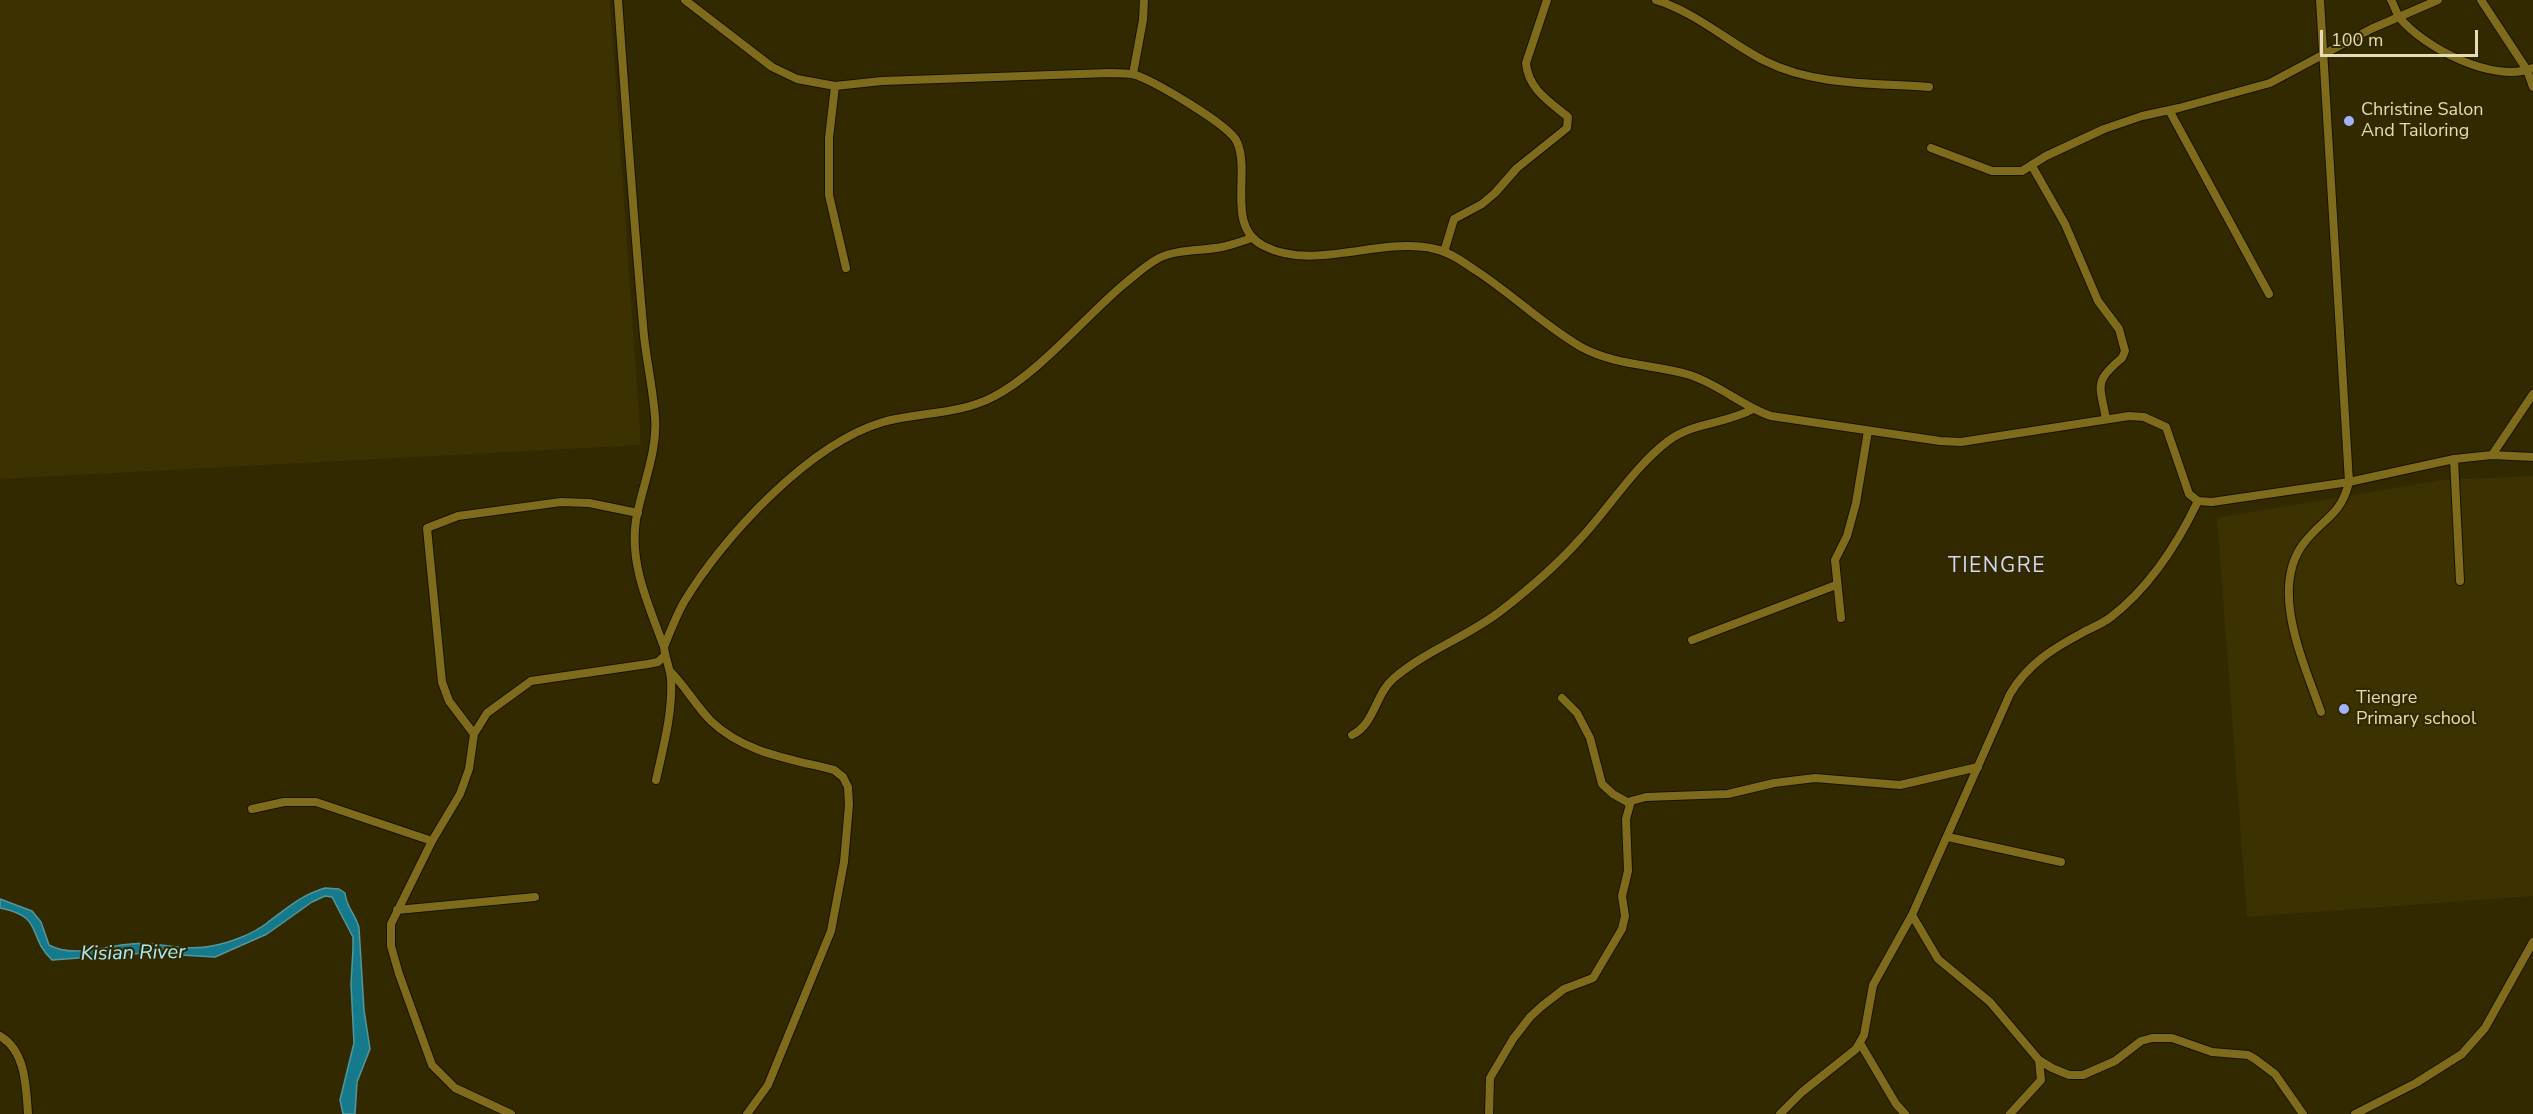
<!DOCTYPE html>
<html>
<head>
<meta charset="utf-8">
<style>
  body { margin:0 }
  #map { position:relative; width:2533px; height:1114px; overflow:hidden; background:#332900; font-family:"Nunito Sans",sans-serif }
  canvas { display:block }
  .scale { position:absolute; left:2320px; top:30px; width:158px; height:27px; box-sizing:border-box; border:3px solid #e5dbb7; border-top:0; padding-left:8px; font-size:18px; line-height:21px; white-space:nowrap; color:#e5dbb7; -webkit-text-stroke:4px #332900; paint-order:stroke }
</style>
</head>
<body>
<div id="map">
<canvas width="2533" height="1114"></canvas>
<div class="scale">100 m</div>
</div>
<script>
const ctx = document.querySelector('canvas').getContext('2d');
ctx.lineJoin = 'round';
function fill(path, color) { ctx.fillStyle = color; ctx.fill(path, 'evenodd'); }
function strokePath(path, color, width, dash) { ctx.strokeStyle = color; ctx.lineWidth = width; ctx.lineCap = dash ? 'butt' : 'round'; ctx.setLineDash(dash || []); ctx.stroke(path); }
function label(font, color, halo, rows, align = 'center') {
  ctx.font = font + ' "Nunito Sans",sans-serif'; ctx.lineWidth = 4.5; ctx.setLineDash([]); ctx.textBaseline = 'middle'; ctx.strokeStyle = halo; ctx.fillStyle = color; for (const [text, x, y, turn = 0] of rows) {
    ctx.save(); ctx.translate(x, y); ctx.rotate((+turn || 0) * Math.PI / 180); ctx.textAlign = isNaN(turn) ? turn : align; if (halo) ctx.strokeText(text, 0, 0); ctx.fillText(text, 0, 0); ctx.restore();
  }
}
fill(new Path2D(`
  M0 0H610L641 445 0 479Z
  M2533 476V896L2247 917 2217 518 2440 480Z`), '#3c3100');
const water = new Path2D(`
  M325 888 339 889 345 893C346 907 356 915 359 928L364 1010 370 1049 357 1082 355 1114H343L340 1100 354 1043 351 984 353 949V937L332 897 325 896 312 902 267 934 215 957 146 953 52 960C26 935 45 917 0 908V899L32 911 41 922 49 945C72 958 105 946 130 944 157 941 184 952 212 946 229 943 253 934 267 923 286 909 301 895 325 888Z`);
fill(water, '#167a8d');
strokePath(water, '#54979a', 1.5);
const street = new Path2D(`
  M618 0C626 112 634 224 644 336 647 363 653 390 655 417 658 451 642 486 636 520 629 564 649 606 664 647 665 658 670 668 671 679 673 712 663 748 656 780
  M685 0 772 67 797 79 835 86 882 81 1109 73C1118 73 1128 73 1136 75 1155 82 1230 125 1237 142 1251 173 1225 227 1264 246 1314 272 1381 236 1435 249 1449 252 1462 261 1475 270 1511 293 1543 325 1581 347 1616 366 1653 364 1690 375 1720 385 1742 406 1771 416L1940 441 1961 442 2129 416 2144 417 2166 427 2189 494 2198 501 2212 502 2349 482 2454 459 2492 455 2533 457
  M1656 0C1697 13 1728 42 1765 61 1814 86 1876 83 1929 87
  M2320 0 2349 482C2341 516 2323 518 2304 543 2268 589 2305 665 2321 712
  M2391 0C2394 5 2396 12 2399 17 2424 48 2494 84 2533 68
  M2481 0 2527 70 2533 87
  M1133 74 1143 20 1144 0
  M835 86 829 138V195L846 268
  M2169 110 2269 294
  M1931 148 1992 171H2022L2046 156 2104 129 2142 116 2179 108 2270 83 2371 29 2438 0
  M2032 166 2065 224 2098 301 2119 329 2125 351 2122 358C2093 382 2100 385 2106 419
  M1444 252 1454 219 1482 204 1495 193 1517 168 1567 128 1568 117C1550 102 1528 89 1526 63L1547 0
  M2492 455 2533 394
  M2454 459 2460 581
  M1841 618 1835 560 1847 536 1856 503 1868 431
  M1692 640 1836 585
  M664 647C670 632 676 616 684 602 723 537 809 444 883 422 919 412 958 415 993 397 1038 374 1083 319 1123 285 1134 276 1146 265 1159 258 1178 249 1202 251 1222 247 1232 245 1242 241 1252 238
  M670 671C685 686 696 706 711 721 744 753 791 759 834 770L843 777 848 787 849 805 844 862 831 931 768 1085 747 1114
  M1562 698 1577 713 1590 738 1602 784 1613 794 1629 803
  M474 734 449 701 442 682 427 528 458 516 561 502 589 503 638 513
  M1352 735C1375 724 1375 694 1394 678 1427 650 1469 636 1502 610 1529 589 1557 565 1580 539 1610 507 1633 468 1668 441 1693 422 1726 424 1753 409
  M252 809 284 802H316L432 841
  M1948 837 2061 862
  M397 910 535 897
  M1912 915 1938 959 1990 1002 2039 1060 2052 1068 2069 1075H2083L2115 1061 2141 1041 2152 1038H2172L2212 1052 2248 1055 2255 1059 2275 1074 2303 1114
  M0 1036C26 1051 26 1087 28 1114
  M1860 1043 1896 1104 1905 1114
  M511 1114 455 1088 432 1065 399 974 391 946V924L432 841 460 794 469 769 474 734 487 713 531 681 648 664 658 662 664 656
  M1489 1114 1490 1078 1513 1039 1530 1017 1542 1006 1564 989 1593 978 1622 929 1625 916 1622 896 1628 871 1626 819 1631 801 1646 797 1728 794 1774 783 1815 778 1900 785 1978 767
  M1780 1114 1802 1092 1856 1049 1864 1035 1873 985 1912 915 2010 694C2028 664 2052 649 2082 633 2091 628 2102 624 2111 617 2150 587 2177 545 2198 501
  M2010 1114 2041 1080 2039 1060
  M2355 1114 2416 1083 2462 1054 2485 1028 2533 942`);
strokePath(street, '#181200', 10);
strokePath(street, '#7f6b1c', 8);
for (const [x, y, r, color] of [
  [2349,121,6,"#a3b2fd"],
  [2344,709,6,"#a3b2fd"]
]) { const dot = new Path2D(); dot.arc(x, y, r, 0, 2 * Math.PI); ctx.fillStyle = color; ctx.fill(dot); strokePath(dot, '#332900', 2); }
label('18px', '#e5dbb7', '#332900', [
  ["Christine Salon",2361,111],
  ["And Tailoring",2361,132],
  ["Tiengre",2356,699],
  ["Primary school",2356,720]
], 'left');
label('italic 20px', '#aaeefe', '#332900', [
  ["Kisian River",133,954,-1]
]);
ctx.letterSpacing = '1.5px';
label('21px', '#d2d9f5', '#332900', [
  ["TIENGRE",1997,567]
]);
ctx.letterSpacing = '0px';
</script>
</body>
</html>
